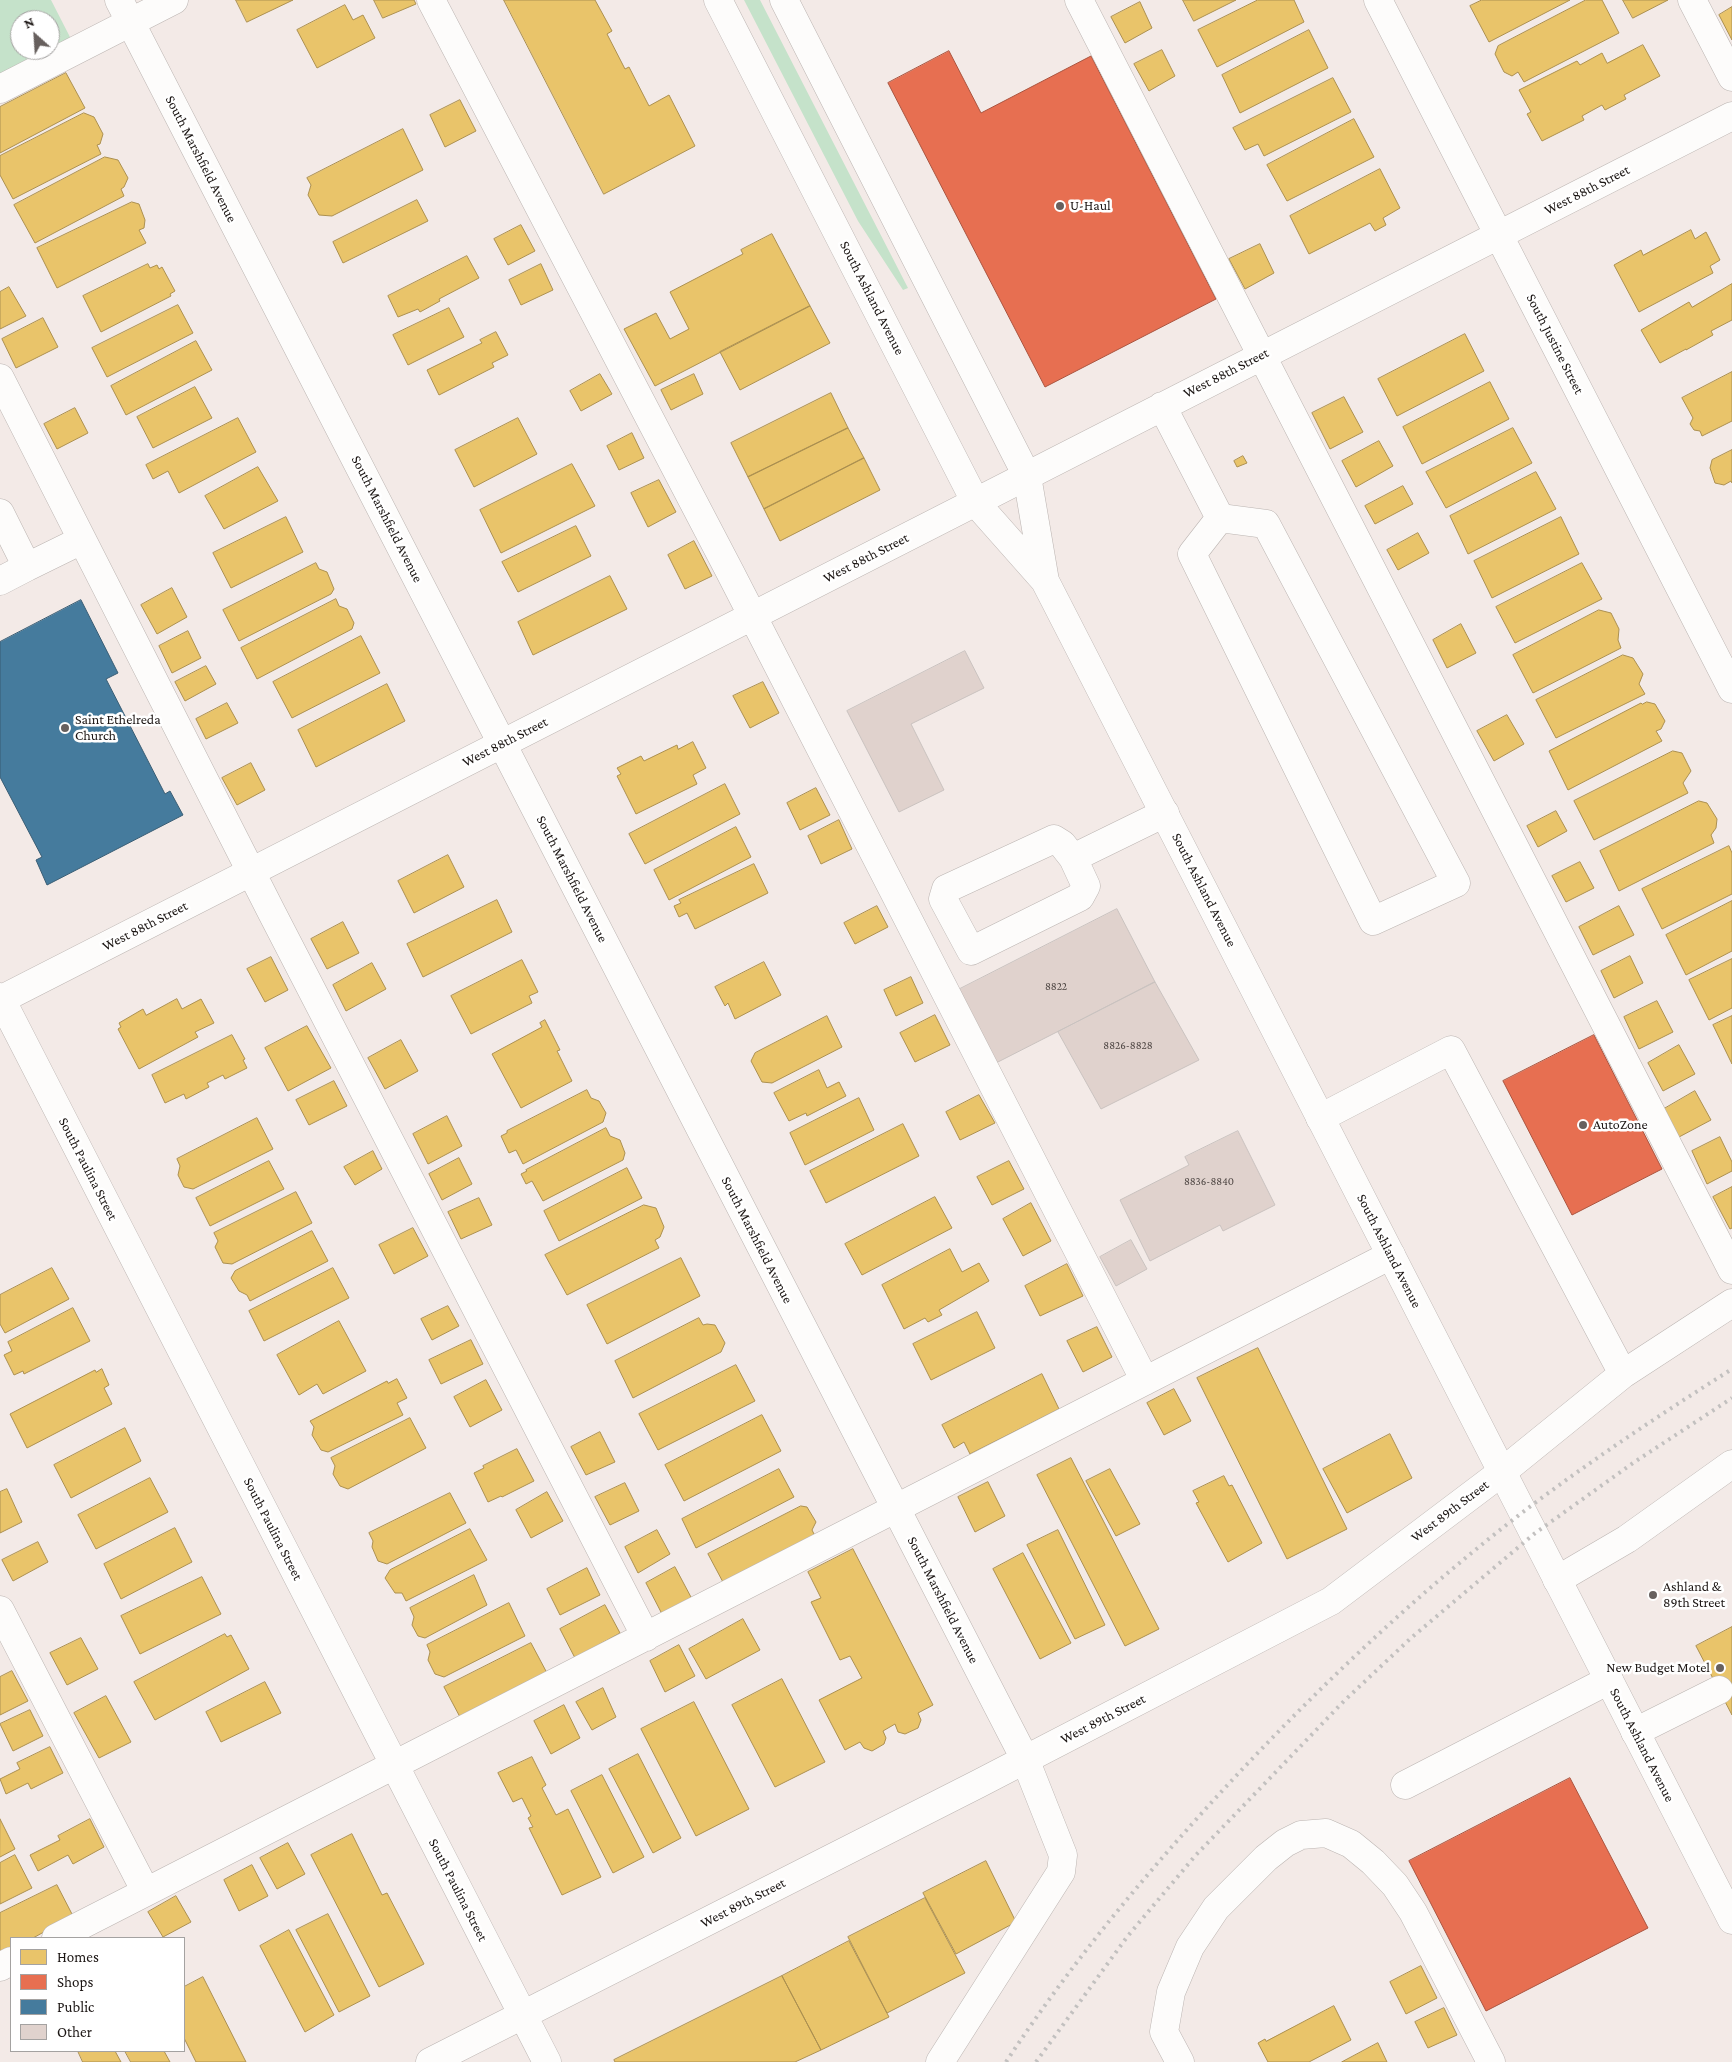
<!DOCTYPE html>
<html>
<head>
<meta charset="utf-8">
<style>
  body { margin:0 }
  #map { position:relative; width:1732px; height:2062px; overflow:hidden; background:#f3eae7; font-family:"Crimson Pro",serif }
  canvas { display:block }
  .legend { position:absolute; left:10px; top:1937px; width:175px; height:115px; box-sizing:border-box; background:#fff; border:1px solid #a4a2a1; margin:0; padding:6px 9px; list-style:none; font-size:15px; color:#1c1614 }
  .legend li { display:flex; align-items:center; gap:10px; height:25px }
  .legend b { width:25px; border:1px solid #a4a2a1 }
  .north { position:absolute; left:10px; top:10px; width:50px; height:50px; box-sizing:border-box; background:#fff; border:1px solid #a4a2a1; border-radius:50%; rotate:334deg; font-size:14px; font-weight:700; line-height:20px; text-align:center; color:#1c1614 }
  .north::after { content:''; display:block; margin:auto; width:18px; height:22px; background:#67605e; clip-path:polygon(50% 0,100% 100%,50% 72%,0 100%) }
</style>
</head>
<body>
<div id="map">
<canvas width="1732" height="2062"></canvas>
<ul class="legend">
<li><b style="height:14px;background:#e9c46a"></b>Homes</li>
<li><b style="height:14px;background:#e76f51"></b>Shops</li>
<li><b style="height:14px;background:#457b9d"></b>Public</li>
<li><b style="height:14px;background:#e0d2cd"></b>Other</li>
</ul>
<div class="north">N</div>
</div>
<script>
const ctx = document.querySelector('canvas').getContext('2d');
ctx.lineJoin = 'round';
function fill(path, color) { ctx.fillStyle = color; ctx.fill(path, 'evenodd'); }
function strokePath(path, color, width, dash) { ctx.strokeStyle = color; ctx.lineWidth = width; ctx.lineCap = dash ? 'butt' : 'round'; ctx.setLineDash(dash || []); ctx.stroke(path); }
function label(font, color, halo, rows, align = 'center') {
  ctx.font = font + ' "Crimson Pro",serif'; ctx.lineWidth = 5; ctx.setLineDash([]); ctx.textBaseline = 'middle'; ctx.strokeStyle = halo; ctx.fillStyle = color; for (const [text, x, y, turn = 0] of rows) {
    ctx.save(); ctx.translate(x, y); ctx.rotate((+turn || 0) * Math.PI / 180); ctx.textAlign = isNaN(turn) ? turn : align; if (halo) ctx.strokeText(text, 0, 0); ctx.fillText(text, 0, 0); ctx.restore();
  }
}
fill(new Path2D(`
  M0 0H51L71 39 50 50V20H20V50H49L0 75Z
  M744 0H760L908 288 903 290 858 221Z`), '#c5e2ca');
const homes = new Path2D(`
  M236 0H293L247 22Z
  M374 0H414L416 4 383 18Z
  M504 0H595L612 31 607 34 625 69 629 67 649 106 669 95 695 146 604 194Z
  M1183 0H1236L1194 21Z
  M1258 0H1294L1304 22 1217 67 1198 30Z
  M1482 0H1570L1489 42 1470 6Z
  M1586 0H1602L1619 33 1524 82 1518 72 1512 76 1504 72 1495 54 1498 46Z
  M1623 0H1668L1633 18Z
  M1140 2 1152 28 1125 43 1111 17Z
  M345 5 353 20 363 15 375 38 317 68 297 30Z
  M1732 7V40L1719 15Z
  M1309 30 1328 68 1240 113 1222 75Z
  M1643 45 1660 76 1624 95 1626 99 1605 110 1602 105 1582 116 1584 120 1542 141 1527 114 1531 112 1519 90 1577 61 1580 65 1602 53 1607 63Z
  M1162 50 1175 76 1149 91 1134 64Z
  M66 73 85 108 0 153V107Z
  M1333 78 1351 112 1264 156 1258 144 1245 150 1233 128Z
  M460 100 476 131 445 147 430 115Z
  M84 113 94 117 103 134 100 144 97 145 101 154 13 199 0 175V156Z
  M1354 119 1374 157 1287 201 1267 165Z
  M403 129 423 170 332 216 319 215 308 195 311 185 307 178Z
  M105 157 118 160 128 178 124 187 121 189 124 196 35 243 14 205Z
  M1380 169 1400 208 1383 218 1386 225 1375 231 1370 223 1309 254 1290 216Z
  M417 200 428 221 343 263 333 242Z
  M132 202 139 204 145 220 144 228 139 230 146 243 57 288 37 248Z
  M521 225 535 251 508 265 494 239Z
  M1691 230 1695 239 1706 232 1720 260 1710 266 1713 273 1639 312 1614 265 1641 250 1643 255Z
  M772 234 810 306 655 386 624 329 656 313 670 339 689 329 670 292 743 254 741 250Z
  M1260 244 1274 273 1245 289 1229 259Z
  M467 256 479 278 439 299 440 301 420 312 418 309 398 317 388 296Z
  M148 264 150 268 157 265 159 269 162 267 175 291 170 294 171 296 101 332 83 296Z
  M541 264 553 290 521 305 509 280Z
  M1732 284V320L1711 331 1713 335 1686 350V349L1660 363 1641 330 1689 302 1692 307Z
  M9 287 26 316 0 329V292Z
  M178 305 193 333 107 377 92 348Z
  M810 306 830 343 740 390 720 352Z
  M449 308 464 337 408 365 393 335Z
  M43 318 58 347 16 368 2 339Z
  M496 332 508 355 492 363 494 367 439 395 427 370 482 343 480 340Z
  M1465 334 1484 371 1397 416 1378 379Z
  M196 341 212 370 126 415 111 386Z
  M1732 372V421L1702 436 1700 431 1694 430 1690 424 1693 418 1682 398Z
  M600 374 612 394 581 411 570 391Z
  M694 374 703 394 671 410 661 390Z
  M1490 382 1509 419 1422 464 1403 427Z
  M195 387 212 418 153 448 137 417Z
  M831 393 848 428 748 477 731 443Z
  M1344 397 1363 432 1330 449 1312 413Z
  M75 408 88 433 57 449 44 424Z
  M238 418 256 452 179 493 168 471 153 479 146 465Z
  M518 418 537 454 474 487 455 450Z
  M848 428 864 458 764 509 748 477Z
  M1513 428 1532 463 1446 508 1426 472Z
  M632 433 644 458 619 470 607 446Z
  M1379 441 1393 466 1356 487 1342 461Z
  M1732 450V483L1731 481 1724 485 1715 483 1710 468 1712 460Z
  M1243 456 1247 463 1237 467 1234 461Z
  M864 458 880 490 780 541 764 509Z
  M572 464 595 506 501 553 480 510Z
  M258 467 278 501 224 529 205 496Z
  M1536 472 1556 509 1468 554 1450 516Z
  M659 480 676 512 648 527 631 493Z
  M1403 486 1413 504 1375 524 1365 506Z
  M286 517 303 552 231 588 213 553Z
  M1561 517 1579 554 1492 598 1474 561Z
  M576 526 591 556 518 592 502 562Z
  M1418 533 1429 553 1398 570 1387 550Z
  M694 541 712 576 685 589 668 555Z
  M316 563 319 569 327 572 334 589 331 594 239 641 223 610Z
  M1582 563 1602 599 1515 643 1496 607Z
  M610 576 627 609 533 655 518 622Z
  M172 588 187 617 157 634 141 605Z
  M336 599 339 606 347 609 354 623 352 629 257 679 241 648Z
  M1599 610 1611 613 1619 629 1618 640 1621 648 1533 693 1513 655Z
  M1461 624 1476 653 1447 668 1433 640Z
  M188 631 201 658 172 673 159 646Z
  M361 636 380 673 292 718 273 682Z
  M1623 655 1633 658 1643 674 1639 684 1645 694 1556 738 1536 700Z
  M206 666 216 684 185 701 175 682Z
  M763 682 779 713 750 728 733 696Z
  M387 684 405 721 316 767 298 730Z
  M1647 702 1655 704 1665 721 1661 729 1656 731 1662 741 1568 790 1549 751 1641 703 1642 704Z
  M227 703 238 723 206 739 196 719Z
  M1507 715 1524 744 1494 761 1477 731Z
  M693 742 706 768 693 775 697 784 636 814 617 776 621 774 617 768 641 756 644 761 677 745 678 749Z
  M1673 751 1682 753 1691 771 1683 783 1688 793 1594 840 1574 801Z
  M251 763 265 790 237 805 222 778Z
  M725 784 740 814 645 864 629 834Z
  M816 788 830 815 800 830 787 803Z
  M1699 801 1707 803 1717 819 1716 828 1711 835 1714 843 1619 891 1600 851Z
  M1556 811 1567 831 1538 847 1527 826Z
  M839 820 852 849 821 864 808 836Z
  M736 827 751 857 669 900 654 870Z
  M1729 846 1732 853V894L1662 929 1642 889Z
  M448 855 464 887 414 913 398 881Z
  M1580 862 1594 888 1566 902 1552 876Z
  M754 864 768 893 695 929 687 913 679 917 674 906 681 903 679 900Z
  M497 900 512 932 423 977 407 944Z
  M1732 901V951L1686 975 1666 935Z
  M877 906 888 927 855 944 844 923Z
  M1619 906 1634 935 1593 955 1579 927Z
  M343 922 359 953 327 969 311 939Z
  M1630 956 1643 983 1614 998 1601 971Z
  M271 957 288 990 265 1002 247 969Z
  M1732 959V1008L1709 1020 1689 980Z
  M522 960 538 992 529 996 532 1003 471 1034 451 996Z
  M764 962 781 995 735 1019 728 1003 725 1006 715 987Z
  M372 963 386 989 346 1011 333 985Z
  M911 977 923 1003 896 1016 884 990Z
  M177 999 182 1009 201 999 214 1023 195 1032 198 1037 139 1069 118 1029 121 1027 119 1023 143 1009 146 1015Z
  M1657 1001 1673 1032 1639 1049 1624 1017Z
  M935 1015 950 1045 915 1062 900 1033Z
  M827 1016 842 1047 772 1083 762 1082 751 1061 755 1053Z
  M1732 1016V1064L1713 1025Z
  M545 1020 560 1050 557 1051 572 1081 521 1108 492 1054 542 1027 540 1023Z
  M307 1026 331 1068 288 1091 265 1048Z
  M232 1035 245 1059 243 1060 247 1068 225 1079 223 1075 207 1083 209 1087 186 1099 184 1094 165 1103 152 1075Z
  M401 1040 418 1071 385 1089 368 1058Z
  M1679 1045 1695 1074 1663 1091 1648 1063Z
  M819 1070 827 1088 839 1082 846 1096 807 1116 806 1113 789 1121 774 1093Z
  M334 1081 347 1106 309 1125 296 1100Z
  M587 1090 591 1098 599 1101 606 1113 603 1122 523 1164 516 1150 509 1153 501 1136 507 1133V1131Z
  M1695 1091 1711 1120 1679 1137 1664 1109Z
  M979 1095 995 1123 960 1140 946 1112Z
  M859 1098 874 1130 805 1165 790 1133Z
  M447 1116 462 1146 428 1164 413 1134Z
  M257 1118 273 1149 193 1189 184 1187 178 1175 180 1166 177 1159Z
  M903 1124 919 1156 826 1203 810 1171Z
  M606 1128 610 1136 620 1140 625 1153 623 1160 543 1201 532 1181 526 1184 521 1174 527 1171 526 1170Z
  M1720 1137 1732 1162V1171L1707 1184 1692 1151Z
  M373 1151 382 1169 355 1185 344 1167Z
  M459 1158 472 1184 442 1200 429 1174Z
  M269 1161 284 1189 210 1226 196 1198Z
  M1009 1161 1024 1189 992 1205 977 1177Z
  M627 1168 642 1198 559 1241 544 1211Z
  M1732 1187V1228L1730 1229 1713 1197Z
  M296 1192 312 1223 232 1264 223 1263 215 1247 218 1241 214 1233Z
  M935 1197 952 1228 862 1275 845 1244Z
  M479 1198 492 1225 461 1239 448 1212Z
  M1031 1203 1051 1241 1023 1256 1003 1219Z
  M644 1205 656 1208 664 1227 660 1237 655 1240 659 1248 567 1295 545 1255Z
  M413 1228 428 1256 394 1274 379 1245Z
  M312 1231 328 1261 250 1301 247 1295 239 1291 231 1278 235 1271Z
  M950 1249 962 1272 979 1263 989 1281 939 1310 942 1315 928 1322 925 1318 904 1329 882 1285Z
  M681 1258 700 1296 607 1344 587 1305Z
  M1067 1264 1083 1296 1040 1316 1025 1286Z
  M52 1268 69 1299 5 1333 0 1324V1295Z
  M333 1268 349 1298 264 1341 249 1311Z
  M448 1306 459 1326 432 1340 421 1319Z
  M73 1308 90 1341 24 1374 23 1371 14 1375 4 1355 12 1351 8 1342Z
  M977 1312 995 1348 931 1380 913 1344Z
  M699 1318 703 1325 707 1324 715 1325 725 1343 721 1352 633 1398 615 1361Z
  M339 1321 366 1371 323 1394 317 1384 299 1395 277 1355Z
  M1097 1327 1112 1357 1083 1372 1067 1341Z
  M471 1340 483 1364 441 1384 429 1360Z
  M1258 1348 1347 1529 1287 1559 1197 1378Z
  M736 1365 755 1401 658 1450 639 1414Z
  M102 1369 109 1385 104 1388 112 1404 27 1448 10 1414 95 1370 96 1372Z
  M1042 1374 1059 1409 970 1454 964 1442 954 1448 942 1425Z
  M397 1379 407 1398 397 1403 403 1415 328 1452 321 1450 312 1435 314 1427 310 1421 387 1381 388 1383Z
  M486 1380 502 1410 470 1427 454 1397Z
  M1174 1389 1191 1421 1164 1435 1147 1403Z
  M762 1415 781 1451 684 1501 665 1465Z
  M410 1418 426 1448 348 1489 340 1486 333 1474 335 1466 331 1458Z
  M125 1428 141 1461 71 1498 54 1465Z
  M600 1432 615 1462 586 1475 571 1447Z
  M1390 1434 1412 1478 1347 1513 1323 1469Z
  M517 1449 534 1481 502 1497 501 1496 488 1502 474 1473 484 1468 483 1466Z
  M1071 1458 1159 1629 1125 1646 1037 1475Z
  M779 1469 794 1497 696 1548 682 1519Z
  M1110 1469 1140 1524 1116 1536 1086 1481Z
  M1224 1476 1229 1486 1232 1485 1262 1543 1228 1562 1196 1503 1199 1502 1193 1491Z
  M150 1478 168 1512 96 1549 78 1515Z
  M988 1482 1005 1516 975 1532 958 1497Z
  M625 1483 639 1511 610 1525 595 1497Z
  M7 1489 22 1522 0 1533V1492Z
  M547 1492 563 1521 531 1538 516 1510Z
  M450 1493 466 1523 387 1564 378 1561 372 1547 373 1541 369 1533Z
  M801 1506 807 1507 816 1522 812 1530 815 1536 724 1584 708 1554Z
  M175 1528 192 1562 121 1599 104 1564Z
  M470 1529 487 1560 406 1601 402 1593H395L385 1578 390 1570Z
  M657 1530 670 1554 638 1573 625 1547Z
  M1058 1530 1105 1625 1075 1639 1027 1545Z
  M38 1542 48 1562 13 1581 2 1560Z
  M853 1549 933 1705 918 1713 921 1720 918 1728 905 1734 898 1732 895 1724 883 1731 886 1738 884 1744 872 1751 864 1748 860 1742 845 1750 819 1700 862 1678 850 1656 840 1660 811 1602 821 1598 808 1572Z
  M1023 1553 1071 1643 1040 1659 993 1569Z
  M675 1567 692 1599 662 1614 646 1583Z
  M587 1568 600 1595 560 1615 547 1589Z
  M474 1575 487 1605 425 1638 418 1636 412 1625 414 1617 410 1608Z
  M202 1577 221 1614 140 1654 121 1616Z
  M509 1603 525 1636 444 1677 435 1674 428 1660 430 1652 427 1645Z
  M605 1605 620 1633 575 1658 560 1629Z
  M743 1619 760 1650 706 1679 689 1649Z
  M1732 1627V1715L1696 1646Z
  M225 1634 227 1637 231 1635 249 1669 155 1720 134 1682Z
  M81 1638 98 1669 67 1685 50 1653Z
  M531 1643 547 1673 460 1717 444 1687Z
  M679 1645 695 1676 665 1692 650 1661Z
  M12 1671 28 1701 0 1715V1677Z
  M782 1679 825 1762 775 1787 732 1705Z
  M265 1682 281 1713 221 1742 206 1712Z
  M603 1688 616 1717 592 1730 576 1702Z
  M106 1696 131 1742 99 1758 74 1713Z
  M694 1702 749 1809 696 1836 641 1729Z
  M564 1705 580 1738 551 1754 534 1721Z
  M30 1710 43 1736 13 1751 0 1724Z
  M50 1747 63 1773 31 1789 28 1783 6 1794 0 1779 20 1769 17 1763Z
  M638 1754 681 1838 653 1853 609 1769Z
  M532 1757 546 1785 542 1788 556 1815 568 1809 601 1877 562 1895 529 1828 533 1827 528 1818 531 1816 522 1798 513 1802 498 1773Z
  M602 1775 644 1857 613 1873 571 1791Z
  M0 1819 15 1849 0 1857Z
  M90 1819 104 1847 73 1864 68 1855 38 1871 30 1855 60 1840 58 1836Z
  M352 1834 382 1895 387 1893 424 1964 379 1987 311 1855Z
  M288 1843 305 1874 277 1889 260 1858Z
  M15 1855 32 1888 0 1904V1863Z
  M986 1861 1016 1922 956 1954 923 1893Z
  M252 1865 268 1896 239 1911 224 1880Z
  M57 1885 73 1916 33 1938H11V1950L0 1956V1913Z
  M176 1896 191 1922 163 1937 148 1912Z
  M925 1898 965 1973 887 2013 848 1937Z
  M328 1914 370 1996 339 2012 296 1930Z
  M289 1930 334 2015 305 2032 260 1946Z
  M849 1941 889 2017 821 2050 782 1976Z
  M1421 1966 1437 1998 1406 2014 1390 1982Z
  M782 1976 821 2050 795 2062H615L614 2060Z
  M203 1977 246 2062H196L184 2038V1987Z
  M1334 2006 1351 2040 1309 2062H1268L1258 2043 1265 2039 1266 2041Z
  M1444 2008 1457 2035 1428 2048 1415 2022Z
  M1378 2043 1387 2062H1342Z
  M78 2051H115L121 2062H83Z
  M125 2051H164L170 2062H131Z`);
fill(homes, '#e9c46a');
strokePath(homes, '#ac9050', 1);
const shops = new Path2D(`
  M949 51 981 113 1091 56 1216 299 1045 387 888 83Z
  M1594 1035 1662 1169 1572 1215 1503 1081Z
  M1570 1778 1648 1928 1486 2011 1409 1861Z`);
fill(shops, '#e76f51');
strokePath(shops, '#aa543f', 1);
const public = new Path2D(`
  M81 600 118 673 106 679 165 794 170 791 183 815 47 885 36 860 42 857 0 777V642Z`);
fill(public, '#457b9d');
strokePath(public, '#395d74', 1);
const building = new Path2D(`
  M965 651 984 688 911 724 944 790 899 812 847 711Z
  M1117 909 1155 982 994 1064 956 991Z
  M1155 982 1199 1060 1101 1109 1058 1032Z
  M1238 1131 1275 1205 1223 1231 1220 1225 1150 1261 1120 1200 1189 1165 1185 1157Z
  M1131 1240 1147 1269 1116 1286 1100 1257Z`);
fill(building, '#e0d2cd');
strokePath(building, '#c9c2bf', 1);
const minor = new Path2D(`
  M119 0 1025 1759 1063 1855 1061 1872 940 2062
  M431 0 730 572 1145 1381
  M1079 0 1732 1270
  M1378 0 1732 689
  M1692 0 1732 77
  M0 89 174 0
  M0 378 272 913 646 1637
  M1162 406 1220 518 1192 554 1373 921 1456 883 1266 524 1220 518
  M0 513 27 567 0 581
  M27 567 82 540
  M1073 858 1086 886 1080 897 971 951 943 899 946 889 1054 839 1062 844 1073 858 1165 813
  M0 997 547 2062
  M0 1000 1732 116
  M1320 1118 1451 1050 1623 1374
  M1557 1580 1627 1539 1732 1464
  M0 1610 146 1892
  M1635 1732 1719 1690
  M1405 1785 1609 1680
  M56 1938 1391 1255
  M0 1967 11 1961
  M430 2062 978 1784 1331 1601 1502 1472 1623 1374 1732 1303
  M1180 2062 1164 2032 1171 1992 1190 1947 1216 1908 1266 1858 1285 1843 1301 1835 1326 1833 1351 1844 1373 1862 1395 1885 1413 1912 1491 2062`);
const major = new Path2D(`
  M718 0 976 503 1045 581 1732 1920
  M784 0 1027 476 1045 581`);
strokePath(minor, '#bbb4b1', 29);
strokePath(major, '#bbb4b1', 29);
strokePath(minor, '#fdfcfb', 28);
strokePath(major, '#fdfcfb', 28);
strokePath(new Path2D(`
  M1006 2062C1073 1960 1152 1866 1235 1777 1324 1682 1419 1592 1523 1512 1590 1461 1661 1414 1732 1369
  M1036 2062 1127 1937 1195 1856 1344 1701 1411 1638 1534 1534 1633 1463 1732 1398`), '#c2c0bf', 4, [2.5, 5]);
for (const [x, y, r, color] of [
  [1060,206,5,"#67605e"],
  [65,728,5,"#67605e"],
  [1583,1125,5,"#67605e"],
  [1653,1595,5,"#67605e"],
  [1720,1668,5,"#67605e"]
]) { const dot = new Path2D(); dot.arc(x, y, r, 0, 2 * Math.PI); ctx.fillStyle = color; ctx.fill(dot); strokePath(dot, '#fff', 2); }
label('11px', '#4f4744', null, [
  ["8822",1056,987],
  ["8826-8828",1128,1046],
  ["8836-8840",1209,1182]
]);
label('14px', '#1c1614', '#fff', [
  ["South Marshfield Avenue",201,159,63],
  ["West 88th Street",1587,190,-27],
  ["South Ashland Avenue",872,298,63],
  ["South Justine Street",1555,344,63],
  ["West 88th Street",1226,373,-27],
  ["South Marshfield Avenue",387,519,63],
  ["West 88th Street",866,558,-27],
  ["West 88th Street",505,742,-27],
  ["South Marshfield Avenue",572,879,63],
  ["South Ashland Avenue",1204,890,63],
  ["West 88th Street",145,926,-27],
  ["South Paulina Street",88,1169,63],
  ["South Marshfield Avenue",757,1240,63],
  ["South Ashland Avenue",1389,1251,63],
  ["West 89th Street",1450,1511,-37],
  ["South Paulina Street",273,1529,63],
  ["South Marshfield Avenue",943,1600,63],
  ["West 89th Street",1103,1719,-27],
  ["South Ashland Avenue",1642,1745,63],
  ["South Paulina Street",458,1890,63],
  ["West 89th Street",743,1903,-27]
]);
label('14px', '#1c1614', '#fff', [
  ["U-Haul",1070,206],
  ["Saint Ethelreda",75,720],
  ["Church",75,736],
  ["AutoZone",1593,1125],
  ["Ashland &",1663,1587],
  ["89th Street",1663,1603],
  ["New Budget Motel",1710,1668,"right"]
], 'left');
</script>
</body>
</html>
